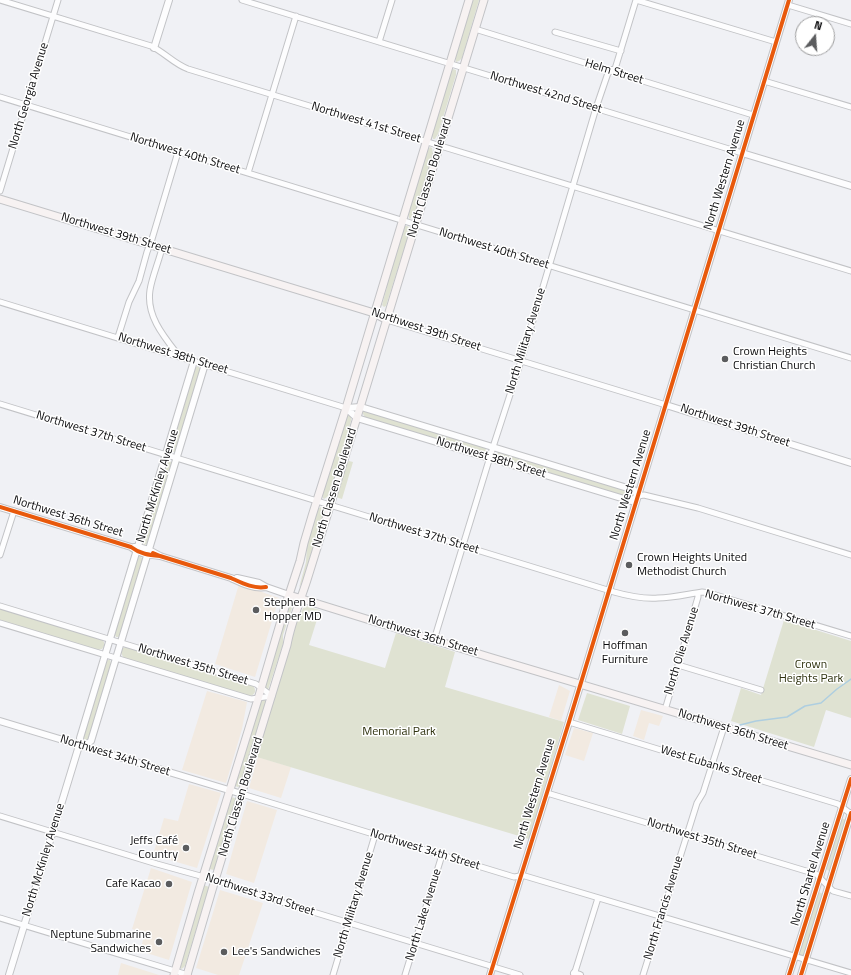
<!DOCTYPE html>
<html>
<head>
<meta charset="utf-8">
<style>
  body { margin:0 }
  #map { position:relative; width:851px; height:975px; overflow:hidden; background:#f0f1f5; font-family:"Titillium Web",sans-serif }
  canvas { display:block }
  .north { position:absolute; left:795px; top:16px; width:40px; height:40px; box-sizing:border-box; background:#fff; border:1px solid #9d9d9e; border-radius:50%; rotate:17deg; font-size:11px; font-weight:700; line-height:16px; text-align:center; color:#0b0b0d }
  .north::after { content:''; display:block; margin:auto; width:14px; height:18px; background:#5b5c5e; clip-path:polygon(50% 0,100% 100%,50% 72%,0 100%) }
</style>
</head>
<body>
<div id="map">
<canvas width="851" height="975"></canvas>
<div class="north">N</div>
</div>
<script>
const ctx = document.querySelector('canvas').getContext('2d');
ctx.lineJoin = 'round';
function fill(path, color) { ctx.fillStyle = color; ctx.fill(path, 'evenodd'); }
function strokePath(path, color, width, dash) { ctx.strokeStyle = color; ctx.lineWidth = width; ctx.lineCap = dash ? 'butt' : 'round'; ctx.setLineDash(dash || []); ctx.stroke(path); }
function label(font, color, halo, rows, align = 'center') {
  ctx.font = font + ' "Titillium Web",sans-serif'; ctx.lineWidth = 3; ctx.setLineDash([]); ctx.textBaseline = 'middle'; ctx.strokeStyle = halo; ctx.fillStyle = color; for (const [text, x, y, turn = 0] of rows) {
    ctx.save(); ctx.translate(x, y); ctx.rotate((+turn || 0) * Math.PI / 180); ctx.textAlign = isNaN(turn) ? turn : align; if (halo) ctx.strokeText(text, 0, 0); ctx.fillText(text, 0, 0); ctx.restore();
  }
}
fill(new Path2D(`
  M239 584 279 598 255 677 215 664Z
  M559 685 570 691 561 721 549 717Z
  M207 691 247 702 242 729 226 783 182 770Z
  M641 710 663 716 659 726 649 723 644 740 633 736Z
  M574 728 593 733 584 761 565 755Z
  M258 757 291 767 281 798 249 788Z
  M189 784 221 793 197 868 153 855 164 818 178 821Z
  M247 801 277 810 254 883 226 874Z
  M151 868 192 882 169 960 140 951 145 933 132 929Z
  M220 890 263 903 239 975H218L196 968Z
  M121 963 159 975H118Z`), '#f2eae1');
fill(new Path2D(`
  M472 0H479L462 58 459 61 456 62 455 55Z
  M453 69 456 70V75L438 134 435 139H433L432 136 450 73Z
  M430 147 432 148 433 154 415 213 410 219 409 218 408 213 427 151Z
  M405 226H407L409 227V233L386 306 384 307 382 305 387 287V280L403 228Z
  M198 366 201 369 176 452H172L170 450 195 368Z
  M365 410 485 447 486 450 485 452 482 453 365 417 363 414V411Z
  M349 415 351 416V421L329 495 327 497 324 499 323 498 322 493 347 416Z
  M499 451 632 492 634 495 632 498H629L498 458 497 454Z
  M169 461 171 462 172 464 148 544 144 545 142 543 166 462Z
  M349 461 353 462 342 499 336 497 347 462Z
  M321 507 323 508V514L303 580 299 588 306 562 307 544 317 511 319 508Z
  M139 557H141L143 559 120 636 118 637H116L114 633 137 558Z
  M291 605 292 608 283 635V644L268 690 265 689V686L289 606Z
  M306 606 320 610 309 645 385 668 396 633 455 652 445 687 564 722 555 753 529 839 257 757V755L297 621 303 608Z
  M0 609 101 639 104 642V646L102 649 97 650 0 620Z
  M784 620 851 641V718L826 710 814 747 731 721 741 688 761 695Z
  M126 647 253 686C257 690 255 695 250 696L124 658 122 655 121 652 123 648Z
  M108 660H110L111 664 88 740 86 742H84L82 740 106 661Z
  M587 693 630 706 622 734 578 720Z
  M262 699H265V703L240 786 238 787 235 786V783Z
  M231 797 235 798V801L214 870 209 869Z
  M841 818 846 820 831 869 829 871 826 869Z
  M204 885 209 887 185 966 183 968 181 969 180 964Z
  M819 892 823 894 804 956 799 954 818 893Z`), '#dfe2d2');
strokePath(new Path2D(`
  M740 725 756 721 787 717 805 706 821 703 837 689 851 679`), '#aecee0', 1.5);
const minor = new Path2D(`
  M0 0 151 46C164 52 174 64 188 69L851 271
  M242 0 742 153
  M636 0 776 42
  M788 5 851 24
  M475 29 753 115
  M555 32 621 51
  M379 42 392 0
  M764 81 851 107
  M0 97 851 358
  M248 173 296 16
  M0 191 58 0
  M162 248C159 261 152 277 150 290 146 316 164 337 179 356
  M0 302 346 408
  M387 320 666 405
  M118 337 129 302 139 281 147 252 152 239 178 152
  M0 404 614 592C628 596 643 599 658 598 673 598 688 594 702 592L709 593 851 636
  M638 496 644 495 698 508 851 555
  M0 555 14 511
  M0 606 256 684 272 696
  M0 623 251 699 272 696
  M434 640 493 447 521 361 596 108 609 70 615 69 636 0
  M678 665 761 690
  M665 710 698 597V593
  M569 722 838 804 851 814
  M547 793 687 835 816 874 833 891 851 896
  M242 794 514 877 520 876H525L851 973
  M0 816 157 864 215 880 287 904 520 975
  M0 918 188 975
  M333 975 375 835
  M405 975 442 855
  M574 975 598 898
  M643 975 697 803 703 793 724 727`);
const tertiary = new Path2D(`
  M154 48 169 0
  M742 153 851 186
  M666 405 851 463
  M361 407 634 490 638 496 631 501 357 418 346 408Z
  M0 507 131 547C140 554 149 555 160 556
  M134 547H138L149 550 160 556 231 578C242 583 253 589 266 587
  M237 578 259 583 266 587 289 595
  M0 721 242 794
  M81 746 80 738 194 361
  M574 973 580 975
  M9 975 78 749C82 745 87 745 91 741L205 364
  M490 975 569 722 789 0
  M789 975 851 779
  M801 975 851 813`);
const secondary = new Path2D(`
  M0 199 374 313 387 320
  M289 595 489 657 851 765
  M174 975 198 893 258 699 285 607 300 561 304 543 312 516 346 408 469 0
  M187 975 215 880 287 645C291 622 300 602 307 580 315 555 322 531 330 506L484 0`);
strokePath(minor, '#c2c3c6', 7);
strokePath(tertiary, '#c2c3c6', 8);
strokePath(secondary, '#c2c3c6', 9);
strokePath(minor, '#fdfdfe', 5);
strokePath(tertiary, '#fdfdfe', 6);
strokePath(secondary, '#f7f2f2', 7);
strokePath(new Path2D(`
  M0 507 131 547C140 554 149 555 160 556
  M153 553 160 556 231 578C242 583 253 589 266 587
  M490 975 569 722 789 0
  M789 975 851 779
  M801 975 851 813`), '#e8590c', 4);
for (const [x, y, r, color] of [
  [725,359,4,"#5b5c5e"],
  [629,565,4,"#5b5c5e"],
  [256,610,4,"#5b5c5e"],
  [625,633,4,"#5b5c5e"],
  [186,848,4,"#5b5c5e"],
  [169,884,4,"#5b5c5e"],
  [159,942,4,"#5b5c5e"],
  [224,952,4,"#5b5c5e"]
]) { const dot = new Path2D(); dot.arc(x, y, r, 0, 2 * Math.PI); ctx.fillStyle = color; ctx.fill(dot); strokePath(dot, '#fff', 1.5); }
label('12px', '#0b0b0d', '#fff', [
  ["Helm Street",614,72,17],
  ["Northwest 42nd Street",546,93,17],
  ["North Georgia Avenue",29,96,-73],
  ["Northwest 41st Street",366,123,17],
  ["Northwest 40th Street",185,154,17],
  ["North Western Avenue",725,175,-73],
  ["North Classen Boulevard",430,178,-73],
  ["Northwest 39th Street",116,234,17],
  ["Northwest 40th Street",494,249,17],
  ["Northwest 39th Street",426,330,18],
  ["North Military Avenue",526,341,-73],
  ["Northwest 38th Street",173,354,17],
  ["Northwest 39th Street",735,426,18],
  ["Northwest 37th Street",91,432,17],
  ["Northwest 38th Street",491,458,17],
  ["North Western Avenue",631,485,-73],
  ["North McKinley Avenue",158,486,-73],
  ["North Classen Boulevard",335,488,-73],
  ["Northwest 36th Street",68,517,17],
  ["Northwest 37th Street",424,534,17],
  ["Northwest 37th Street",760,610,16],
  ["Northwest 36th Street",423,636,17],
  ["North Olie Avenue",682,651,-73],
  ["Northwest 35th Street",193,665,17],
  ["Northwest 36th Street",733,730,17],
  ["Northwest 34th Street",115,756,17],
  ["West Eubanks Street",711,765,17],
  ["North Western Avenue",535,794,-73],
  ["North Classen Boulevard",241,797,-73],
  ["Northwest 35th Street",702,839,17],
  ["Northwest 34th Street",425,850,17],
  ["North McKinley Avenue",44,860,-73],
  ["North Shartel Avenue",811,874,-73],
  ["Northwest 33rd Street",260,895,18],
  ["North Military Avenue",354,905,-73],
  ["North Francis Avenue",664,908,-73],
  ["North Lake Avenue",424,915,-73]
]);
label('12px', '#0b0b0d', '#fff', [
  ["Crown Heights",733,352],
  ["Christian Church",733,366],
  ["Crown Heights United",637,558],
  ["Methodist Church",637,572],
  ["Stephen B",264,603],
  ["Hopper MD",264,617],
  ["Hoffman",625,646,"center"],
  ["Furniture",625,660,"center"],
  ["Jeffs Café",178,841,"right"],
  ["Country",178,855,"right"],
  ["Cafe Kacao",161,884,"right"],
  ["Neptune Submarine",151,935,"right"],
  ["Sandwiches",151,949,"right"],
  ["Lee's Sandwiches",232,952]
], 'left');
label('12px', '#2e310e', '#fff', [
  ["Crown",811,665],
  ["Heights Park",811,679],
  ["Memorial Park",399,732]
]);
</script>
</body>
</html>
